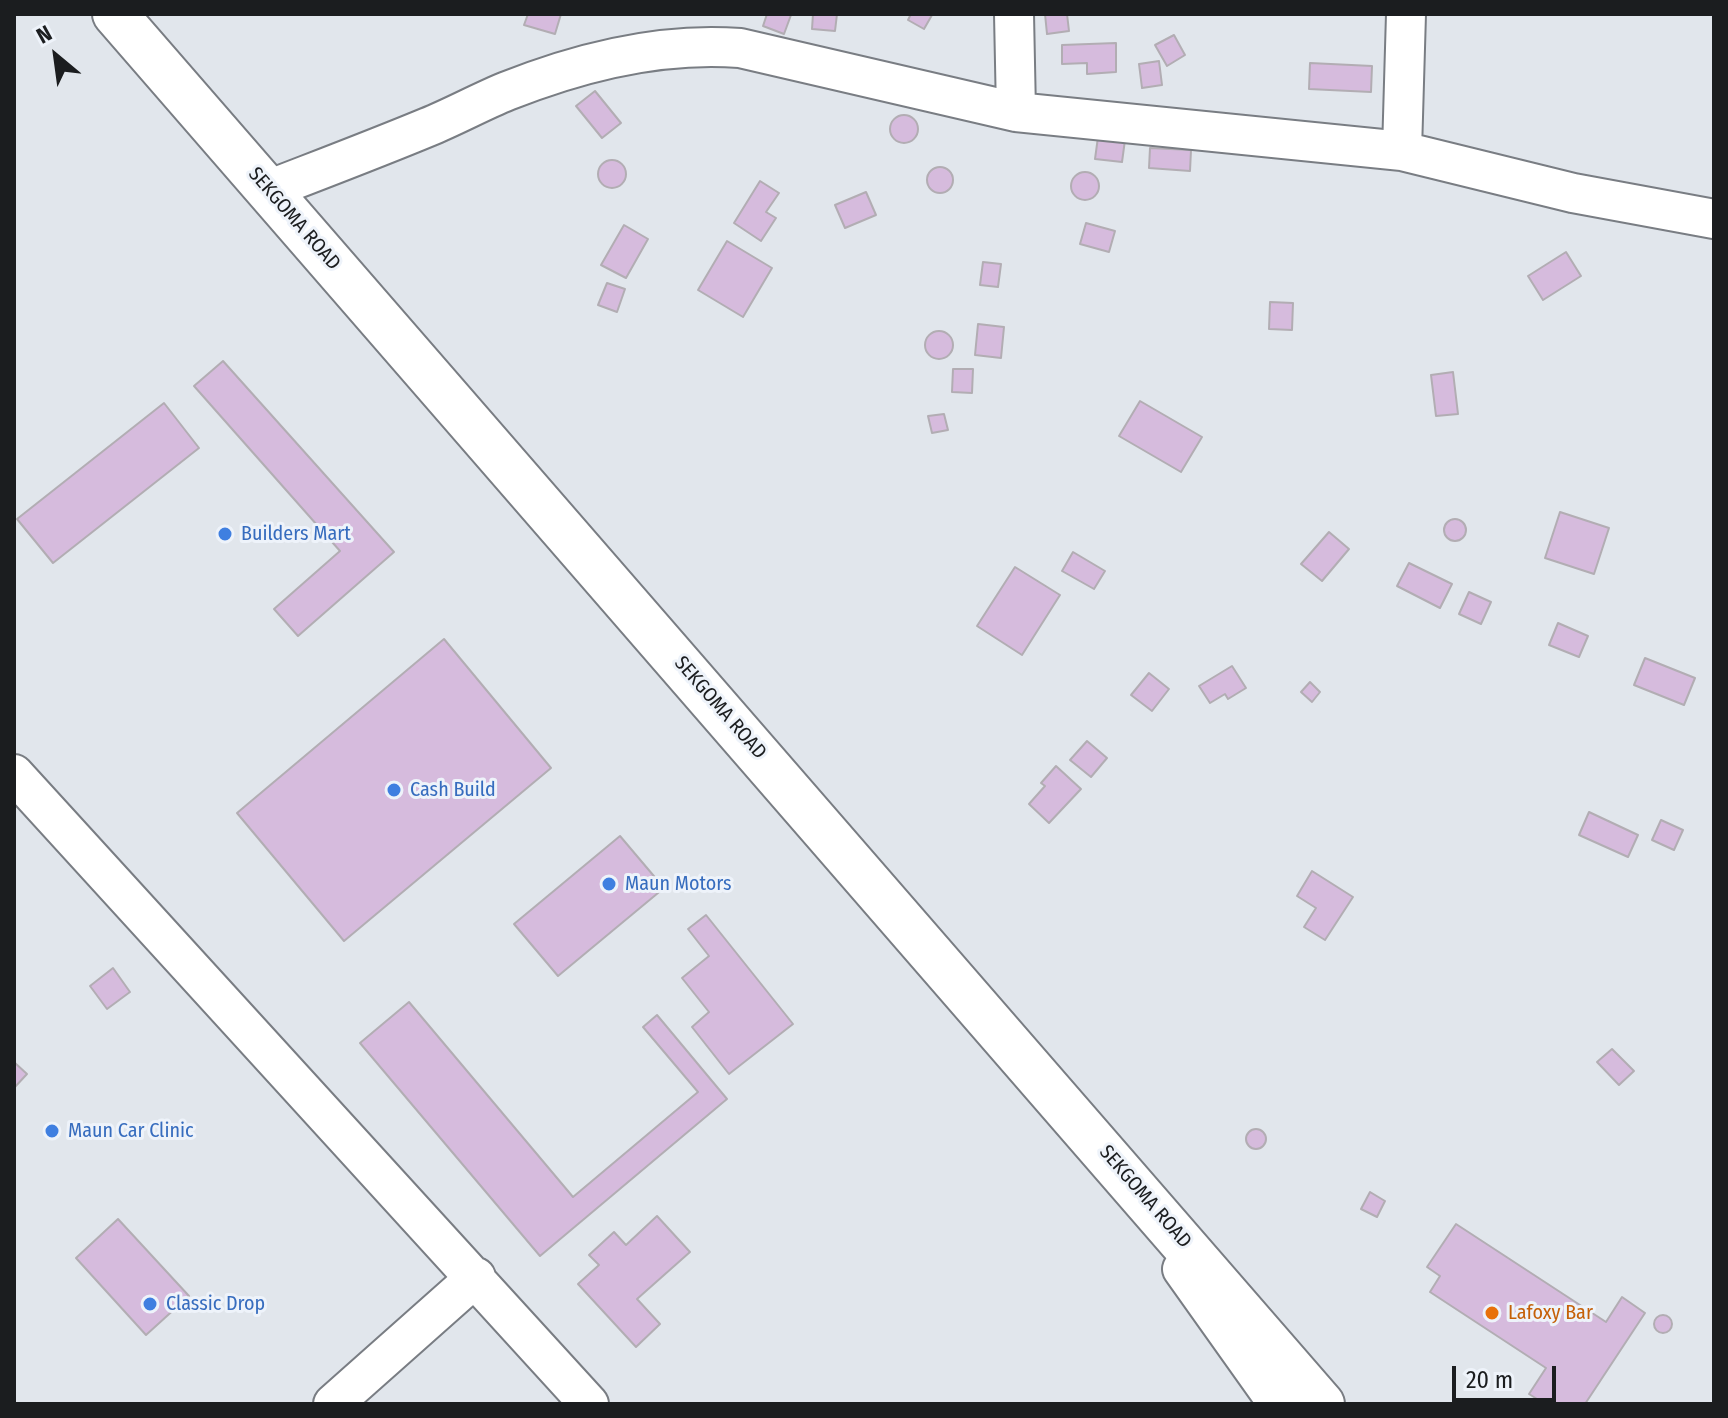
<!DOCTYPE html>
<html>
<head>
<meta charset="utf-8">
<style>
  body { margin:0 }
  #map { position:relative; width:1728px; height:1418px; overflow:hidden; background:#e1e6ec; font-family:"Fira Sans Condensed",sans-serif }
  canvas { display:block }
  .frame { position:absolute; inset:0; border:16px solid #1b1d1f; pointer-events:none }
  .north { position:absolute; left:16px; top:16px; width:80px; height:80px; -webkit-text-stroke:6px #eef3fa; paint-order:stroke; rotate:331deg; font-size:22px; font-weight:700; line-height:32px; text-align:center; color:#1b1d1f }
  .north::after { content:''; display:block; margin:auto; width:28px; height:36px; background:#1b1d1f; clip-path:polygon(50% 0,100% 100%,50% 72%,0 100%) }
  .scale { position:absolute; left:1452px; top:1366px; width:104px; height:36px; box-sizing:border-box; border:4px solid #1b1d1f; border-top:0; padding-left:10px; font-size:24px; line-height:28px; white-space:nowrap; color:#1b1d1f; -webkit-text-stroke:6px #eef3fa; paint-order:stroke }
</style>
</head>
<body>
<div id="map">
<canvas width="1728" height="1418"></canvas>
<div class="frame"></div>
<div class="north">N</div>
<div class="scale">20 m</div>
</div>
<script>
const ctx = document.querySelector('canvas').getContext('2d');
ctx.lineJoin = 'round';
function fill(path, color) { ctx.fillStyle = color; ctx.fill(path, 'evenodd'); }
function strokePath(path, color, width, dash) { ctx.strokeStyle = color; ctx.lineWidth = width; ctx.lineCap = dash ? 'butt' : 'round'; ctx.setLineDash(dash || []); ctx.stroke(path); }
function label(font, color, halo, rows, align = 'center') {
  ctx.font = font + ' "Fira Sans Condensed",sans-serif'; ctx.lineWidth = 6; ctx.setLineDash([]); ctx.textBaseline = 'middle'; ctx.strokeStyle = halo; ctx.fillStyle = color; for (const [text, x, y, turn = 0] of rows) {
    ctx.save(); ctx.translate(x, y); ctx.rotate((+turn || 0) * Math.PI / 180); ctx.textAlign = isNaN(turn) ? turn : align; if (halo) ctx.strokeText(text, 0, 0); ctx.fillText(text, 0, 0); ctx.restore();
  }
}
const building = new Path2D(`
  M528 14H561L555 34 524 25Z
  M767 14 791 15 784 34 763 26Z
  M813 14H837L835 31 812 29Z
  M911 14H930L932 15 924 29 908 20Z
  M1045 14H1067L1069 31 1047 34Z
  M1174 35 1185 55 1167 66 1155 45Z
  M1116 43V72L1087 74V63L1062 64V45Z
  M1159 61 1162 85 1142 88 1139 64Z
  M1310 63 1372 66 1371 92 1309 89Z
  M595 91 621 123 602 138 576 106Z
  M890 129a14 14 0 1 1 28 0a14 14 0 1 1-28 0Z
  M1098 137 1125 140 1122 162 1095 159Z
  M1150 148 1191 150 1190 171 1149 168Z
  M598 174a14 14 0 1 1 28 0a14 14 0 1 1-28 0Z
  M927 180a13 13 0 1 1 26 0a13 13 0 1 1-26 0Z
  M1071 186a14 14 0 1 1 28 0a14 14 0 1 1-28 0Z
  M760 181 779 193 766 212 776 218 761 241 734 223Z
  M866 192 876 215 845 228 835 205Z
  M1086 223 1115 231 1109 252 1080 244Z
  M624 225 648 239 626 278 601 265Z
  M727 241 772 268 743 317 698 290Z
  M1566 252 1581 276 1543 300 1528 276Z
  M983 262 1001 264 998 287 980 285Z
  M607 283 625 289 617 312 598 305Z
  M1270 302 1293 303 1292 330 1269 329Z
  M978 324 1004 327 1001 358 975 355Z
  M925 345a14 14 0 1 1 28 0a14 14 0 1 1-28 0Z
  M223 361 394 552 298 636 274 609 340 551 194 386Z
  M953 369H973L972 393 952 392Z
  M1453 372 1458 414 1436 416 1431 375Z
  M1140 401 1202 437 1181 472 1119 436Z
  M164 403 199 448 53 563 17 519Z
  M944 414 948 430 932 433 928 416Z
  M1560 512 1609 528 1594 574 1545 558Z
  M1444 530a11 11 0 1 1 22 0a11 11 0 1 1-22 0Z
  M1329 532 1349 549 1322 581 1301 564Z
  M1073 552 1105 571 1094 589 1062 571Z
  M1409 563 1452 584 1440 608 1397 586Z
  M1015 567 1060 595 1022 655 977 626Z
  M1469 592 1491 602 1481 624 1459 614Z
  M1558 623 1588 636 1579 657 1549 645Z
  M444 639 551 768 344 941 237 813Z
  M1645 658 1695 678 1684 705 1634 685Z
  M1232 666 1246 688 1228 699 1225 694 1210 703 1199 686Z
  M1149 673 1169 689 1152 711 1131 695Z
  M1310 682 1320 692 1312 702 1301 692Z
  M1087 741 1107 758 1091 777 1070 760Z
  M1056 766 1081 789 1049 823 1029 804 1045 786 1041 783Z
  M1589 812 1638 835 1628 857 1579 835Z
  M1661 820 1683 830 1674 850 1652 840Z
  M620 836 664 888 558 976 514 924Z
  M1312 871 1353 897 1325 940 1304 927 1316 908 1297 896Z
  M706 915 793 1024 729 1074 692 1027 709 1012 682 978 709 956 688 929Z
  M113 968 130 992 107 1009 90 986Z
  M409 1002 573 1197 698 1092 643 1027 657 1015 727 1099 540 1256 360 1043Z
  M1612 1049 1634 1071 1619 1085 1597 1062Z
  M14 1062 27 1074 14 1088Z
  M1246 1139a10 10 0 1 1 20 0a10 10 0 1 1-20 0Z
  M1370 1192 1385 1201 1377 1217 1361 1209Z
  M657 1216 690 1252 637 1299 660 1324 636 1347 578 1284 599 1265 589 1255 614 1232 626 1245Z
  M118 1219 189 1296 146 1335 76 1258Z
  M1456 1224 1606 1322 1622 1297 1645 1313 1585 1404H1545L1529 1394 1546 1368 1430 1292 1440 1276 1427 1267Z
  M1654 1324a9 9 0 1 1 18 0a9 9 0 1 1-18 0Z`);
fill(building, '#d6bbdd');
strokePath(building, '#b2adb3', 2);
const minor = new Path2D(`
  M1014 14 1016 112
  M1402 151 1406 14
  M268 190C322 169 375 149 428 127 455 116 480 102 507 91 580 62 662 42 740 48L1016 112 1402 151 1573 193 1714 219
  M14 774 589 1404
  M1182 1269 1278 1404
  M333 1404 476 1277`);
const highway = new Path2D(`
  M115 14 1322 1404`);
strokePath(minor, '#797d83', 42);
strokePath(highway, '#797d83', 48);
strokePath(minor, '#fff', 38);
strokePath(highway, '#fff', 44);
for (const [x, y, r, color] of [
  [225,534,8,"#3f7fe0"],
  [394,790,8,"#3f7fe0"],
  [609,884,8,"#3f7fe0"],
  [52,1131,8,"#3f7fe0"],
  [150,1304,8,"#3f7fe0"],
  [1492,1313,8,"#e8710a"]
]) { const dot = new Path2D(); dot.arc(x, y, r, 0, 2 * Math.PI); ctx.fillStyle = color; ctx.fill(dot); strokePath(dot, '#eef3fa', 3); }
label('20px', '#1b1d1f', '#eef3fa', [
  ["SEKGOMA ROAD",294,219,49],
  ["SEKGOMA ROAD",720,708,49],
  ["SEKGOMA ROAD",1145,1197,49]
]);
label('20px', '#366cbe', '#eef3fa', [
  ["Builders Mart",241,534],
  ["Cash Build",410,790],
  ["Maun Motors",625,884],
  ["Maun Car Clinic",68,1131],
  ["Classic Drop",166,1304]
], 'left');
label('20px', '#c56008', '#eef3fa', [
  ["Lafoxy Bar",1508,1313]
], 'left');
</script>
</body>
</html>
